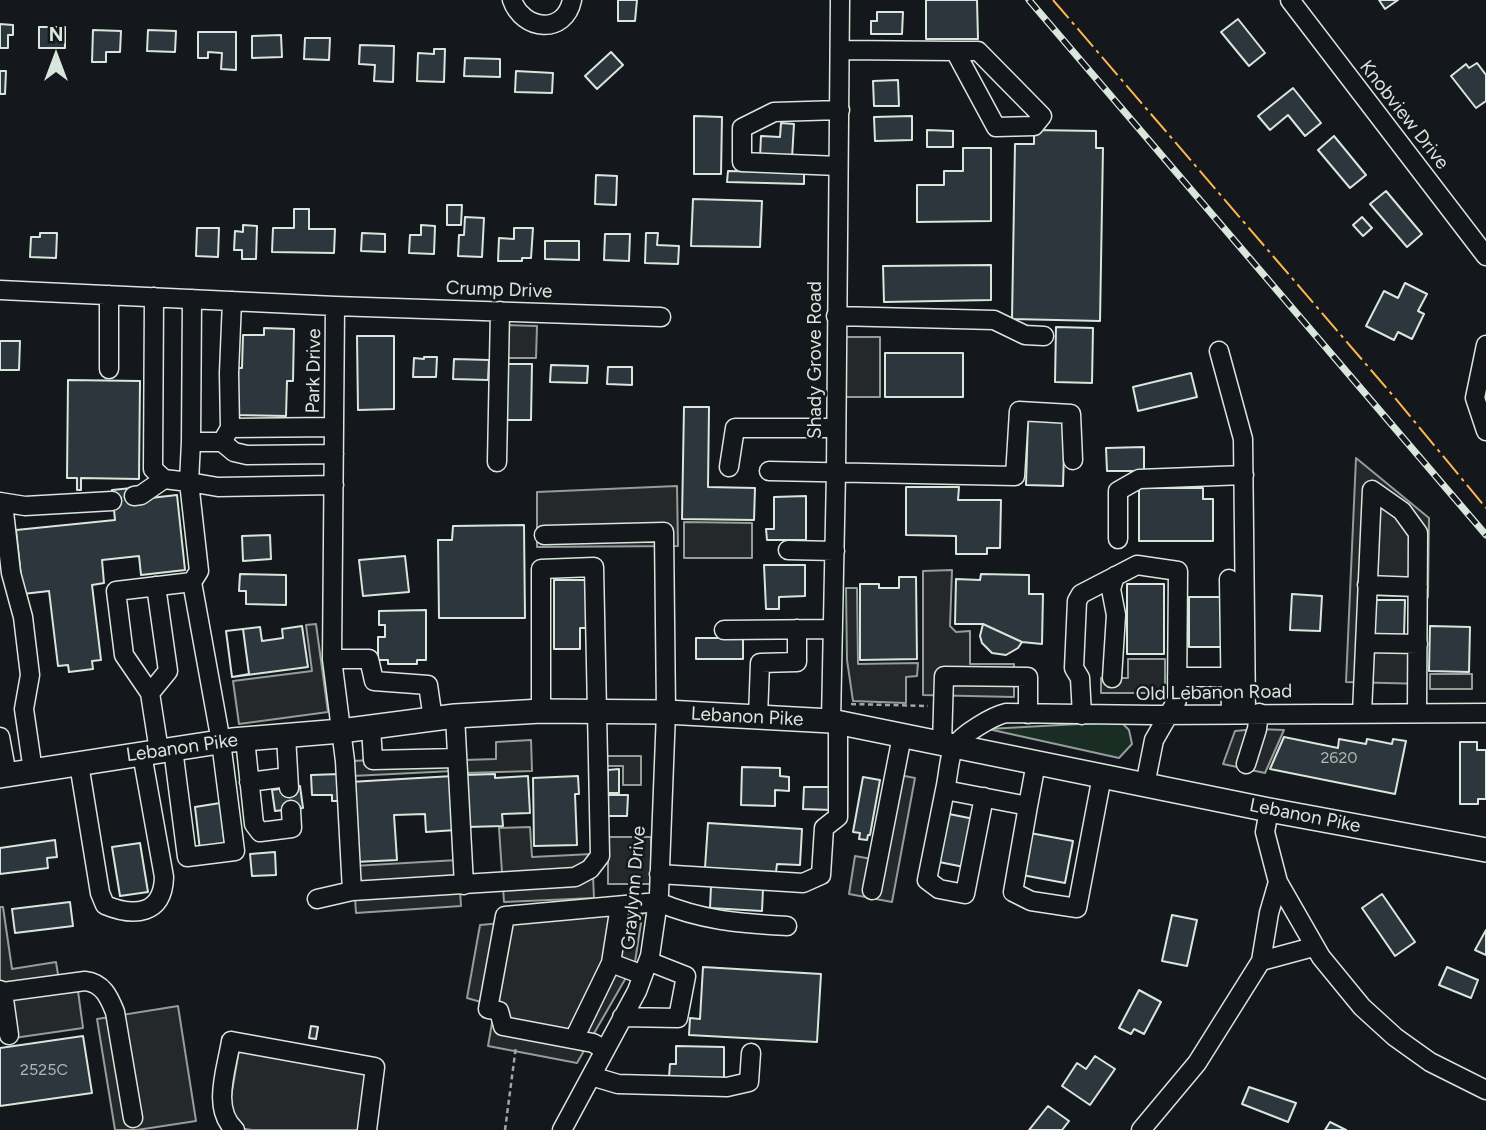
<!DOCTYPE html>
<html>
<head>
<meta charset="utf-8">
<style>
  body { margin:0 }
  #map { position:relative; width:1486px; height:1130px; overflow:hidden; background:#14181c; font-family:Figtree,sans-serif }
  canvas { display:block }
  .north { position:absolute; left:21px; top:21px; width:70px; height:70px; -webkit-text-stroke:5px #14181c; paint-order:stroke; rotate:0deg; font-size:19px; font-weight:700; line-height:28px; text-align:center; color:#d8e6dc }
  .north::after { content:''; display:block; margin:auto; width:24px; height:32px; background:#d8e6dc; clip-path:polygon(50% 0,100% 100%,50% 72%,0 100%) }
</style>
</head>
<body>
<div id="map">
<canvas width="1486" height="1130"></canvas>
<div class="north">N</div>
</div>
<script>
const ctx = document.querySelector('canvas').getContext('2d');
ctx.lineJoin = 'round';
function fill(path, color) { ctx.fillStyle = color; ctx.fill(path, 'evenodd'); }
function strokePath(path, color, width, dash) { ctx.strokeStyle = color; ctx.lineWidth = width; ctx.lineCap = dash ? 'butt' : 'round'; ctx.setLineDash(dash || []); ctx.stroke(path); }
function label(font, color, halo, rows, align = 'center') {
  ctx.font = font + ' Figtree,sans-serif'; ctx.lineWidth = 5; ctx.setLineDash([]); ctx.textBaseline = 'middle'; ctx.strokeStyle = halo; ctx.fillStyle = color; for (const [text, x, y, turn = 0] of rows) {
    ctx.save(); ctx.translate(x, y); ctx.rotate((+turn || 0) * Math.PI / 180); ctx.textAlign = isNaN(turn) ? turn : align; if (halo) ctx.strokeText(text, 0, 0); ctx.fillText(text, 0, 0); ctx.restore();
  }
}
const green = new Path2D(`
  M1115 722 1123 724 1129 730 1132 744 1119 758 988 729Z`);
fill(green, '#1a2d24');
strokePath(green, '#939e99', 2);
const parking = new Path2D(`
  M504 325 537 326 536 358H504Z
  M846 337H880V397H846Z
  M1356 458 1429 518 1428 597 1367 595 1364 648H1425L1426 684 1346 682Z
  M677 486 678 546 537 547V492Z
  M684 522 752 523V558H684Z
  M952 570 950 626 956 632 970 631V664H1014V697L923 695V571Z
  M846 588H857L858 664 918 663 917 676 906 677V703L853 701 847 660Z
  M316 624 328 712 239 724 233 681 312 671 306 625Z
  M1128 659H1165V693H1101V678H1128Z
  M1430 674H1472V689H1430Z
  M1257 729 1284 730 1265 773 1223 764 1235 731Z
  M531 740 532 771 465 773 464 760 496 759V742Z
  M452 756 453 771 352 776V761Z
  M607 756H641V785H623V766H607Z
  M894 774 915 778 892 902 849 894 855 856 877 860Z
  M530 827 532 857 592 854 594 898 504 902 499 828Z
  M608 837H651V884H608Z
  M458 860 461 906 356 913 353 866Z
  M0 907H3L12 969 56 962 61 993 78 991 83 1028 0 1040Z
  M643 910 635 962 577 1063 488 1046 495 1006 467 998 480 925Z
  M178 1006 196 1121 137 1130H115L97 1019Z
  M239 1050 368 1071 358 1130H252L239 1128 229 1109Z`);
fill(parking, '#24282b');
strokePath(parking, '#939e99', 2);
const building = new Path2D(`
  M618 0H637L635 21H618Z
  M926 0H977L978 39H926Z
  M1379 0H1398L1385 9Z
  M877 12H903L902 34H871V21H877Z
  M1238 19 1265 53 1249 66 1221 32Z
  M0 24 13 25V35H8V48H0Z
  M39 27H65V48H39Z
  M93 30 121 31 120 52H106V62H92Z
  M148 30 176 31 175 52 147 51Z
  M198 32H236V70L221 69 222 53 208 52V58H198Z
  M281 35 282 57 252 58V36Z
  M305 38H330L329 60 304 59Z
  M360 45 394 46 393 82 374 81 375 65 359 64Z
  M434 49H445L444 82 417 81 418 53 434 54Z
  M611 52 623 65 597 89 585 76Z
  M465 58 500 59V77L464 76Z
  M1477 63 1486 75V101L1476 108 1451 76 1466 64 1469 68Z
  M0 71H6L5 94H0Z
  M516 71 553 73 552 93 515 92Z
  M898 80 899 106H874L873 81Z
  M1293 88 1321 123 1305 136 1288 115 1270 130 1258 116Z
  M694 116 722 117 721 174H694Z
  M912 116V140L875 141 874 117Z
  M781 123 794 124 792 158 760 157 761 136 780 137Z
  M927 130 953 131V147H927Z
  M1034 130 1096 131V148H1103L1100 321 1012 319 1015 144H1034Z
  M1334 136 1366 175 1350 188 1318 150Z
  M963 148H991V221L917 222V185H944V171H963Z
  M728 171 804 172V184L727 182Z
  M596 175 617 176 616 205 595 204Z
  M1386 191 1422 234 1407 247 1370 204Z
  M693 199 762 201 760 247 691 246Z
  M447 205H462L461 225H447Z
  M294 209H309V229H335L334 253 272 252 273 228H294Z
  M465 217 484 218 482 257 458 256 459 235H464Z
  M1362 217 1372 228 1363 236 1353 225Z
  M243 225 257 226 256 259H242V250H234L235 231 243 232Z
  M421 225 435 226 434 254 409 253 410 235H421Z
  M197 228H219L218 257 196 256Z
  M514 228H533L531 258H522V261H498L499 238 514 239Z
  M40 233H57L56 258 30 257 31 237H40Z
  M362 233 385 234V252L361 251Z
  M646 233H658L657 245 679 246 678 264 645 263Z
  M605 234H630L629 261 604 260Z
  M545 241H579V260L545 259Z
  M991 265V300L884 302 883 266Z
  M1405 283 1427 294 1418 311 1424 314 1412 339 1398 332 1394 340 1366 326 1384 291 1398 298Z
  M1056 327 1093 328 1092 383 1055 382Z
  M264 328 294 329 293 381H287L286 416 235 415 236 368H242L243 335H264Z
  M357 336H394V409L358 410Z
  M0 341H20L19 370H0Z
  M885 353H963V397H885Z
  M424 357H437L436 377H413L414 358 424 359Z
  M454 359 489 360 488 380 453 379Z
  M504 364H532L531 420H504Z
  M551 365 588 366 587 383 550 382Z
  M608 367H632V385L607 384Z
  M1191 373 1197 397 1138 411 1133 387Z
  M68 380 140 381 139 479 81 478V490H77V478H67Z
  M684 407H709L708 487 755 488 754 520 682 519Z
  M1028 418 1065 419 1063 486 1026 485Z
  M1144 447V471H1107L1106 448Z
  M906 487H959L958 500H1001L1000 548H987V554H956V536L906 535Z
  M132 488 133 500 177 495 185 570 141 575 139 556 102 560 104 583 92 585 101 660 92 661 93 669 69 672 68 665 58 666 49 591 23 594 16 530 115 520 112 490Z
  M1139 488H1203V499H1213V541H1139Z
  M806 496V540H767L766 529H774V497Z
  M524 525 525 618H439L438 540H452L453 526Z
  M270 535 271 559 243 561 242 536Z
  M405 556 409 592 363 596 359 560Z
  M764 565H805V596L779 597V609H766Z
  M240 574 286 575V605L246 604V591H239Z
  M981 574 1029 575V594H1043L1042 644 1022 642 983 624H955L956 579 980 580Z
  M899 577H916L917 659 860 660V584H879V588H899Z
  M554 580H586V628H580V649H554Z
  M1127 584H1164V654H1127Z
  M1292 594 1322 596 1320 631 1290 630Z
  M1189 597H1222V647H1189Z
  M1375 600H1405L1404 636 1374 635Z
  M426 610V660H417V664H388V660H378V637H385V625H379V611Z
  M983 624 1022 642 1018 648 1006 655 992 653 982 643 980 636Z
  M302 626 308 667 232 677 226 631 260 627 262 641 283 638 282 629Z
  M1430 626 1470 627 1469 672 1429 671Z
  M243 629 249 674 232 677 226 631Z
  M696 638H743V659H696Z
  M1284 737 1338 748 1339 739 1366 744 1367 739 1392 744 1393 739 1406 741 1395 794 1270 769Z
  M1460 742H1477V750H1486V799H1478V804H1460Z
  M742 767 780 768V776L789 777V791L775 790V806L741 805Z
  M619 769V793H608V770Z
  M340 774 342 801H332V795H312L311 775Z
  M495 774V778L528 776 530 813 502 814 503 826 467 827 465 775Z
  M453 776 456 830 426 832 425 814 394 815 397 860 355 862 350 782Z
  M578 776 579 794H575L577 845 534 846 533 778Z
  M863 777 880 780 870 835H868L867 840 859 839 860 833 853 832Z
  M300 786 303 808 275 811 272 790Z
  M804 787H832V810L803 809Z
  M607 795H628L627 816H607Z
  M220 803 225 847 200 850 195 807Z
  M949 814 974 819 964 867 939 862Z
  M708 823 802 829 800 865 777 864 776 872 705 868Z
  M1030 833 1073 841 1065 883 1022 875Z
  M55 840 57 857 47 858 48 868 0 874V848Z
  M140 843 148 892 120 896 112 847Z
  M275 852 276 875 252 876 250 854Z
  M711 886 763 889 762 911 710 908Z
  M1382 894 1415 942 1395 956 1362 908Z
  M70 902 73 926 15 933 12 909Z
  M1172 915 1197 920 1187 966 1162 961Z
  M1486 930V955L1475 950Z
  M703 967 821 974 817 1042 689 1035 690 1018 700 1019Z
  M1447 967 1478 980 1471 998 1439 985Z
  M1139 990 1161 1002 1144 1034 1134 1029 1131 1034 1119 1028Z
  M311 1026 318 1027 316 1039 309 1038Z
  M83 1036 92 1093 0 1106V1048Z
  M676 1046 724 1047V1078L669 1077 670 1064H676Z
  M1095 1056 1115 1069 1090 1105 1062 1086 1077 1063 1086 1069Z
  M1249 1087 1296 1103 1288 1122 1242 1104Z
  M1048 1106 1069 1121 1062 1130H1029Z
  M1330 1122 1346 1130H1325Z`);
fill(building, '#2c363c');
strokePath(building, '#d8e6dc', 2);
const minor = new Path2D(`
  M512 0C523 31 565 35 572 0
  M1290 0 1486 256
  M840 50 955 51 996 127 1034 126 1042 116 978 51H955
  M838 166 742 162V128L774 112 840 110
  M0 290 335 306 661 317
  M109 295V369
  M154 297 153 469 164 479 189 482 199 571 192 582 221 742 235 851 187 857 173 749
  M335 306 332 659 345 761 352 891
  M836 316 994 320 1025 335 1044 336
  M1486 345 1475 398 1486 431
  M1219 351 1243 439 1246 713
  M230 428 334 427
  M191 442 192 299
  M222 442 230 428 229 373 232 301
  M497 462 500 311
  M729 467 735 428H836
  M769 471 1015 476 1019 411 1071 414 1073 460
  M334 485 218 487 189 482 191 442H222L234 452 247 455 334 454
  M134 496 141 495 164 479
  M0 502 25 506 112 501
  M3 503 11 573 23 617 30 675 24 709 33 771
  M544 535 664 532 666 712 659 894 650 956 637 991 562 1130
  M1118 539V491L1139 479 1244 475
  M788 550 835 551
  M1229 579 1231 714
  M1367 585 1418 587
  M156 586 168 671 150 693 159 751
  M724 630 833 629
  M1365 643 1418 644
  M332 659H369L374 681 428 685 433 719
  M1177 677H1231
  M1112 678 1116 615 1111 589 1115 576
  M150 693 124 655 116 591 192 582
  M1362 713 1372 490 1402 511 1418 533 1417 713
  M1082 715 1080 678 1074 668 1077 601 1081 594 1137 565 1178 571 1177 700 1154 740 1145 785
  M455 716 464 885
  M758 717 760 663 797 662V629
  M831 721 836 472 840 0
  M371 727 373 760 457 758
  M286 736 289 788
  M0 737 7 775
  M245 739 254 824 260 832 292 828 291 810
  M942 744 944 676 1028 677V714
  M1036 763 1028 806 945 790C948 779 949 754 955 746 962 734 993 716 1006 713L1154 715 1486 713
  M79 764 100 893 105 905C134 917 163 915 164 877L142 754
  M1246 764 1257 729 1259 713
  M249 782 288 777
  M945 790 927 880 939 889 965 894 984 797
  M1028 806 1013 892 1031 901 1077 908 1102 776
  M1269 810 1265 832 1278 882 1321 957 1362 1007 1395 1037 1430 1062 1486 1090
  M659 874 803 883 821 875 824 828 838 817V723
  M872 890 902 736
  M317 899 352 891 575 877 590 869 600 856 594 567 541 569V711
  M1261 961 1313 947
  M611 963 643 975
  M0 990 3 992 9 1035
  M3 992 85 981C103 983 109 997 115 1012L133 1118
  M622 1017 678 1018 686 976 648 961
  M574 1039 611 963 620 906
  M605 1050 593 1043 503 1026 499 1011 488 1009 505 916 658 902C703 921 740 923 787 926
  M591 1076 618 1084 727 1087 749 1082 751 1053
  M235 1130C211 1109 227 1068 231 1041L375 1067 367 1130
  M1141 1130 1197 1063 1261 961 1269 913 1278 882`);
const major = new Path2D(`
  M0 776 232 740 341 731 455 716 541 711 666 712 831 721 1269 810 1486 850`);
strokePath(minor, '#d8e6dc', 21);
strokePath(major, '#d8e6dc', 26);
strokePath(new Path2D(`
  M851 704 928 706
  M505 1130 516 1046`), '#9da8a2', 2.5, [5, 3.5]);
strokePath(minor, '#14181c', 18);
strokePath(major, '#14181c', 23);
const rail = new Path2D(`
  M1029 0 1486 535`);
strokePath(rail, '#d8e6dc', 7);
strokePath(rail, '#14181c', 4.5, [13]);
strokePath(new Path2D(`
  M1053 0 1395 398 1486 508`), '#ffb74d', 2, [24, 5, 3.5, 5]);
label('16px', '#adbab4', null, [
  ["2620",1339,758],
  ["2525C",44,1070]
]);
label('19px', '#d8e6dc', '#14181c', [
  ["Knobview Drive",1404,115,52],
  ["Crump Drive",499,290,2],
  ["Shady Grove Road",815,360,-90],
  ["Park Drive",314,371,-89],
  ["Old Lebanon Road",1214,693,-1],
  ["Lebanon Pike",747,717,3],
  ["Lebanon Pike",182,748,-8],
  ["Lebanon Pike",1305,816,11],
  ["Graylynn Drive",634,888,-85]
]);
</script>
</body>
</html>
